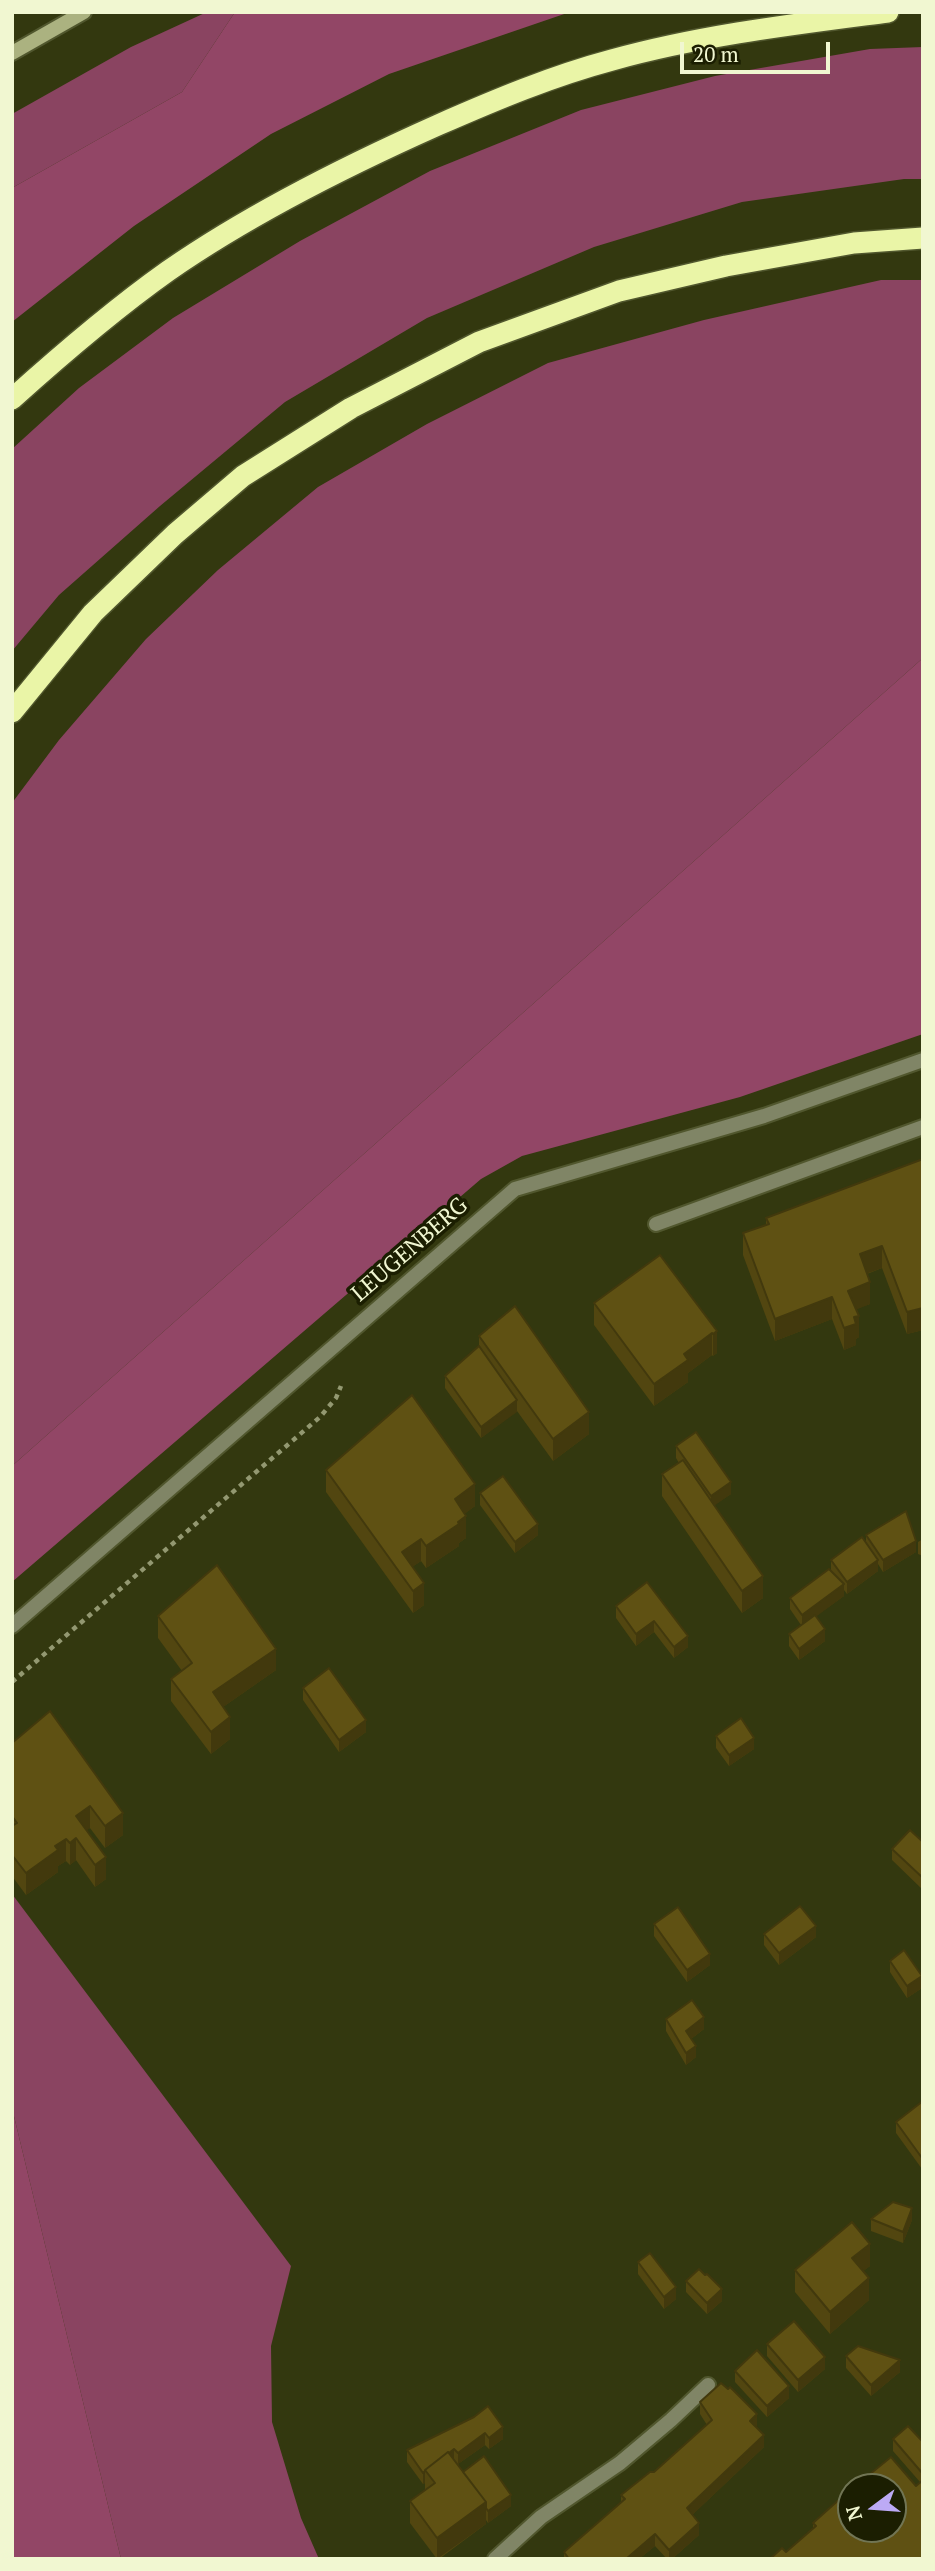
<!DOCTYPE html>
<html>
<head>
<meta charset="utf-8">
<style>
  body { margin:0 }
  #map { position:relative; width:935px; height:2571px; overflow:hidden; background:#33380f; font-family:"PT Serif",serif }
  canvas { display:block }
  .frame { position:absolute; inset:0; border:14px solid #f1f7d1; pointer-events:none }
  .north { position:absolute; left:837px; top:2473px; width:70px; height:70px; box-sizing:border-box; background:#1b1e01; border:2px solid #717554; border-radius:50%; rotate:254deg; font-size:19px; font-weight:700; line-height:28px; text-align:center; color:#f1f7d1 }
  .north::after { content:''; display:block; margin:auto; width:24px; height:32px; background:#bcaaf5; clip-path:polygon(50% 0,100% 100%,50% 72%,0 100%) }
  .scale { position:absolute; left:680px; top:42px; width:150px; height:32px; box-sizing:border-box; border:4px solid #f1f7d1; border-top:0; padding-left:9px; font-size:21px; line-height:24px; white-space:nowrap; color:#f1f7d1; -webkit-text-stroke:5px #1b1e01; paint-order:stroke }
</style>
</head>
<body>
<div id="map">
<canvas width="935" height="2571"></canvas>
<div class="frame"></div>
<div class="north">N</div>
<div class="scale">20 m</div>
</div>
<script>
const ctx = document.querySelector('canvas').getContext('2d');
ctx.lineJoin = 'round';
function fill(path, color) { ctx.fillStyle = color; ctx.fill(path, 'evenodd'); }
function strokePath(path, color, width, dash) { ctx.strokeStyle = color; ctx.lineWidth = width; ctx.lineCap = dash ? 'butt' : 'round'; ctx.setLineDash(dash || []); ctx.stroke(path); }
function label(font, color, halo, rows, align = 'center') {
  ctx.font = font + ' "PT Serif",serif'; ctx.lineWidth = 7; ctx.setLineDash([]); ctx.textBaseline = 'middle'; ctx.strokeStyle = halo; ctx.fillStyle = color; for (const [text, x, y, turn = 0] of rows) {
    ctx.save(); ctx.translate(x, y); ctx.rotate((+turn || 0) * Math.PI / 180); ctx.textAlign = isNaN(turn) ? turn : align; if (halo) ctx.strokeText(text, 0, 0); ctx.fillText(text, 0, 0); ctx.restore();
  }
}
fill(new Path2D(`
  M207 12H235L182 92 12 188V114L131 47Z
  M923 47V179H904L742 202 594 247 427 318 285 402 160 506 59 595 12 651V449L79 388 173 318 300 241 430 171 581 110 715 76 870 49Z
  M881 280H923V658L12 1466V803L59 740 146 639 218 570 318 487 427 424 548 363 704 320Z
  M12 1894 291 2266 271 2346 272 2422 301 2518 319 2559H121L12 2108Z`), '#8a4461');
fill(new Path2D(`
  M235 12H570L389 74 271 134 134 226 12 322V188L182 92Z
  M923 658V1034L740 1097 522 1156 481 1179 12 1582V1466Z
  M12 2108 121 2559H12Z`), '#924666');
const lane = new Path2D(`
  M495 2559 541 2517 620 2463 671 2420 708 2385`);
const street = new Path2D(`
  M656 1224 923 1127
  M12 1626 515 1189 764 1116 923 1060`);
const secondary = new Path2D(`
  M12 53 84 12`);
const highway = new Path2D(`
  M12 399C62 354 113 310 168 271 250 214 346 166 438 125 495 100 552 76 612 60 702 35 796 24 888 12
  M12 712 93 613 175 534 243 476 351 408 479 342 619 291 726 266 854 243 923 238`);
strokePath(lane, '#51572e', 18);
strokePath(street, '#51572e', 18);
strokePath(secondary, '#51572e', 18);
strokePath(highway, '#51572e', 24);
strokePath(new Path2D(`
  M12 1682 320 1417 336 1398 341 1386`), '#939871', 4.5, [5, 5]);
strokePath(lane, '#808566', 14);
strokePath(street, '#808566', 14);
strokePath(secondary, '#abb280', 14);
strokePath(highway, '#eaf5a7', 21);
fill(new Path2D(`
  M923 1159V1330L907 1334 882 1268 867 1274 870 1304 856 1309 859 1337 856 1339V1345L844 1350 832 1319 775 1341 743 1255V1233L766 1225V1218Z
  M594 1303 717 1331V1353L713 1356 712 1355 688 1373V1382L654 1406 594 1325Z
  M479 1336 589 1434 553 1461 517 1411 481 1438 445 1388V1376L479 1346Z
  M676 1446 731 1494 714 1505 763 1598 742 1613 662 1496V1474L679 1463 676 1458Z
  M326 1470 475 1506 464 1514 466 1538 459 1543V1546L426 1568 421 1561 412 1567 424 1605 413 1613 326 1492Z
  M480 1493 538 1535 515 1553 480 1505Z
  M866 1535 916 1552 883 1572 878 1564V1571L847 1594 844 1590V1596L816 1616 825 1641 799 1660 789 1646V1634L801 1625 790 1609V1598L831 1571V1560L866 1543Z
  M923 1539V1556L918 1554V1542Z
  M647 1582 688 1647 674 1658 654 1632 636 1646 616 1618V1606Z
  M158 1616 276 1670 223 1707 230 1739 211 1754 171 1701V1679L182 1671 158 1638Z
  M303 1688 366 1732 339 1752 303 1700Z
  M50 1711 123 1835 105 1848 90 1828 86 1830 106 1879 95 1887 76 1860 70 1865 66 1861 58 1866V1872L26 1895 12 1876V1743Z
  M716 1736 754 1749 729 1766 716 1748Z
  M923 1842V1890L892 1860V1849Z
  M654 1924 710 1965 687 1982 654 1936Z
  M764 1934 816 1937 779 1965 764 1945Z
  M890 1961 922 1988 907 1998 890 1972Z
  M666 2019 704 2029 691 2039 696 2057 686 2065 666 2031Z
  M923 2101 922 2169 896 2133V2122Z
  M871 2219 912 2220 903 2243 871 2231Z
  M638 2262 676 2299 664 2309 638 2274Z
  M870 2266 863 2271 869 2300 830 2334 795 2292V2270Z
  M686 2281 722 2301 707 2314 686 2292Z
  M767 2344 825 2369 798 2392 767 2356Z
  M846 2356 900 2372 871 2396 846 2368Z
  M735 2371 789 2398 767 2417 735 2382Z
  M700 2402 757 2426 756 2427 764 2447 692 2515 699 2535 672 2559H667L655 2546 639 2559H564V2552L621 2503V2495L654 2472 707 2425 700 2414Z
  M474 2417 503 2439 489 2449 485 2445 458 2464 463 2472 511 2506 488 2523 486 2520V2524L439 2559H437L410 2523V2501L425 2490V2483L423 2484 407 2462V2450Z
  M893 2439 923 2442V2559L786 2552 813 2528V2523L851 2529 893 2487H859V2483L916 2486 920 2482 893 2451Z`), '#524610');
fill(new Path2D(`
  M882 1246V1268L860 1276V1254Z
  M870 1282V1304L848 1313V1291Z
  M832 1297V1319L775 1341V1319Z
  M923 1308V1330L907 1334V1312Z
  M859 1316V1337L856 1339V1345L844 1350V1328L854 1317Z
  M717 1331V1353L713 1356V1334Z
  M712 1333V1355L688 1373V1382L654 1406V1384L684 1354Z
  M517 1400V1412L481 1438V1427Z
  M589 1412V1434L553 1461V1439Z
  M731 1482V1494L711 1508V1496Z
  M475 1484V1506L455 1521V1499Z
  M466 1516V1538L459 1543V1546L426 1568V1546Z
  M538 1524V1535L515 1553V1542Z
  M421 1539V1561L402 1574V1552Z
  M916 1541V1552L883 1572V1560Z
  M878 1560V1571L847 1594V1582Z
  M763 1576V1598L742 1613V1591Z
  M424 1583V1605L413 1613V1591Z
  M844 1584V1596L802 1627V1615Z
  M654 1621V1632L636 1646V1634Z
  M825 1629V1641L799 1660V1649Z
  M688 1636V1647L674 1658V1647Z
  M276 1649V1670L213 1714V1692Z
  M230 1717V1739L211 1754V1732Z
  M366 1720V1732L339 1752V1740Z
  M754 1738V1749L729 1766V1755Z
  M90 1806V1828L76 1838V1816Z
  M123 1813V1835L105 1848V1826Z
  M76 1838V1860L70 1865V1843Z
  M66 1839V1861L58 1866V1872L26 1895V1873L55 1846Z
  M106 1857V1879L95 1887V1865Z
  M816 1926V1937L779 1965V1953Z
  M710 1954V1965L687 1982V1970Z
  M922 1976V1988L907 1998V1986Z
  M704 2017V2029L686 2043V2031Z
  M696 2046V2057L686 2065V2053Z
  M912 2208V2220L903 2243V2232Z
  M870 2244V2266L852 2280V2258Z
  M869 2278V2300L830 2334V2312Z
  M676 2287V2299L664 2309V2297Z
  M722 2289V2301L707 2314V2303Z
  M825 2357V2369L798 2392V2380Z
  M900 2360V2372L871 2396V2385Z
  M789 2386V2398L767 2417V2406Z
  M757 2414V2426L750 2433V2421Z
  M503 2427V2439L489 2449V2438Z
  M485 2433V2445L458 2464V2453Z
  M764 2435V2447L687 2520V2508Z
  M454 2449V2461L425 2471Z
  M425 2471V2483L423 2484V2473Z
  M511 2495V2506L488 2523V2511Z
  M486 2502V2524L437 2559V2538Z
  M699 2523V2535L672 2559H669V2550Z
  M655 2534V2546L639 2559H626Z`), '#42390d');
const building = new Path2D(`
  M923 1159V1308L907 1312 882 1246 860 1254 870 1282 848 1291 859 1316 854 1317 856 1324 844 1328 832 1297 775 1319 743 1233 769 1224 766 1218Z
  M660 1255 717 1331 713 1334 712 1333 684 1354 688 1360 654 1384 594 1303Z
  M515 1306 589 1412 553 1439 479 1336Z
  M479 1346 517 1400 481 1427 445 1376Z
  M412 1395 475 1484 455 1499 466 1516 458 1522 459 1524 426 1546 421 1539 402 1552 424 1583 413 1591 326 1470Z
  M696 1432 731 1482 711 1496 676 1446Z
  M683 1460 763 1576 742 1591 662 1474Z
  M503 1476 538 1524 515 1542 480 1493Z
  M906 1511 916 1541 883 1560 866 1535Z
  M862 1537 878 1560 847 1582 831 1560Z
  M217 1565 276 1649 213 1692 230 1717 211 1732 171 1679 192 1663 158 1616Z
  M829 1569 844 1584 802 1615 790 1598Z
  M647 1582 688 1636 674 1647 654 1621 636 1634 616 1606Z
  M815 1615 825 1629 799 1649 789 1634Z
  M329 1668 366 1720 339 1740 303 1688Z
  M50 1711 123 1813 105 1826 90 1806 76 1816 106 1857 95 1865 76 1838 70 1843 66 1839 55 1846 58 1850 26 1873 12 1855V1826L17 1823 12 1816V1743Z
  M741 1718 754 1738 729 1755 716 1736Z
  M910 1830 923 1842V1878L892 1849Z
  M800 1906 816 1926 779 1953 764 1934Z
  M678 1907 710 1954 687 1970 654 1924Z
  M904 1950 922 1976 907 1986 890 1961Z
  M692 2000 704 2017 686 2031 696 2046 686 2053 666 2019Z
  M923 2101V2157L922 2158 896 2122Z
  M893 2202 912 2208 903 2232 871 2219Z
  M852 2222 870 2244 852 2258 869 2278 830 2312 795 2270Z
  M650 2253 676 2287 664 2297 638 2262Z
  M699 2269 705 2275 707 2274 722 2289 707 2303 686 2281Z
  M794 2321 825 2357 798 2380 767 2344Z
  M858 2346 900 2360 871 2385 846 2356Z
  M757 2350 789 2386 767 2406 735 2371Z
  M721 2383 728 2389 730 2387 757 2414 750 2421 764 2435 687 2508 699 2523 669 2550 655 2534 626 2559H569L564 2552 625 2499 621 2495 650 2472H654L712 2420 700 2402Z
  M488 2406 503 2427 489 2438 485 2433 458 2453 454 2449 449 2453 448 2452 425 2470V2471L423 2473 407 2450 474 2417Z
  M908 2426 923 2442V2474L893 2439Z
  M448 2452 486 2502 437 2538 410 2501 435 2483 425 2470Z
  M484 2456 511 2495 488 2511 486 2508V2502L463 2472Z
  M891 2457 916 2486 923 2480V2559H770L782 2548 786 2552 816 2526 813 2523 842 2497 851 2506V2529H893V2487H863L859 2483Z`);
fill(building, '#5f5113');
strokePath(building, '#42390d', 2);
label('23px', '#f1f7d1', '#1b1e01', [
  ["LEUGENBERG",410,1250,-41]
]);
</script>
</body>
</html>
